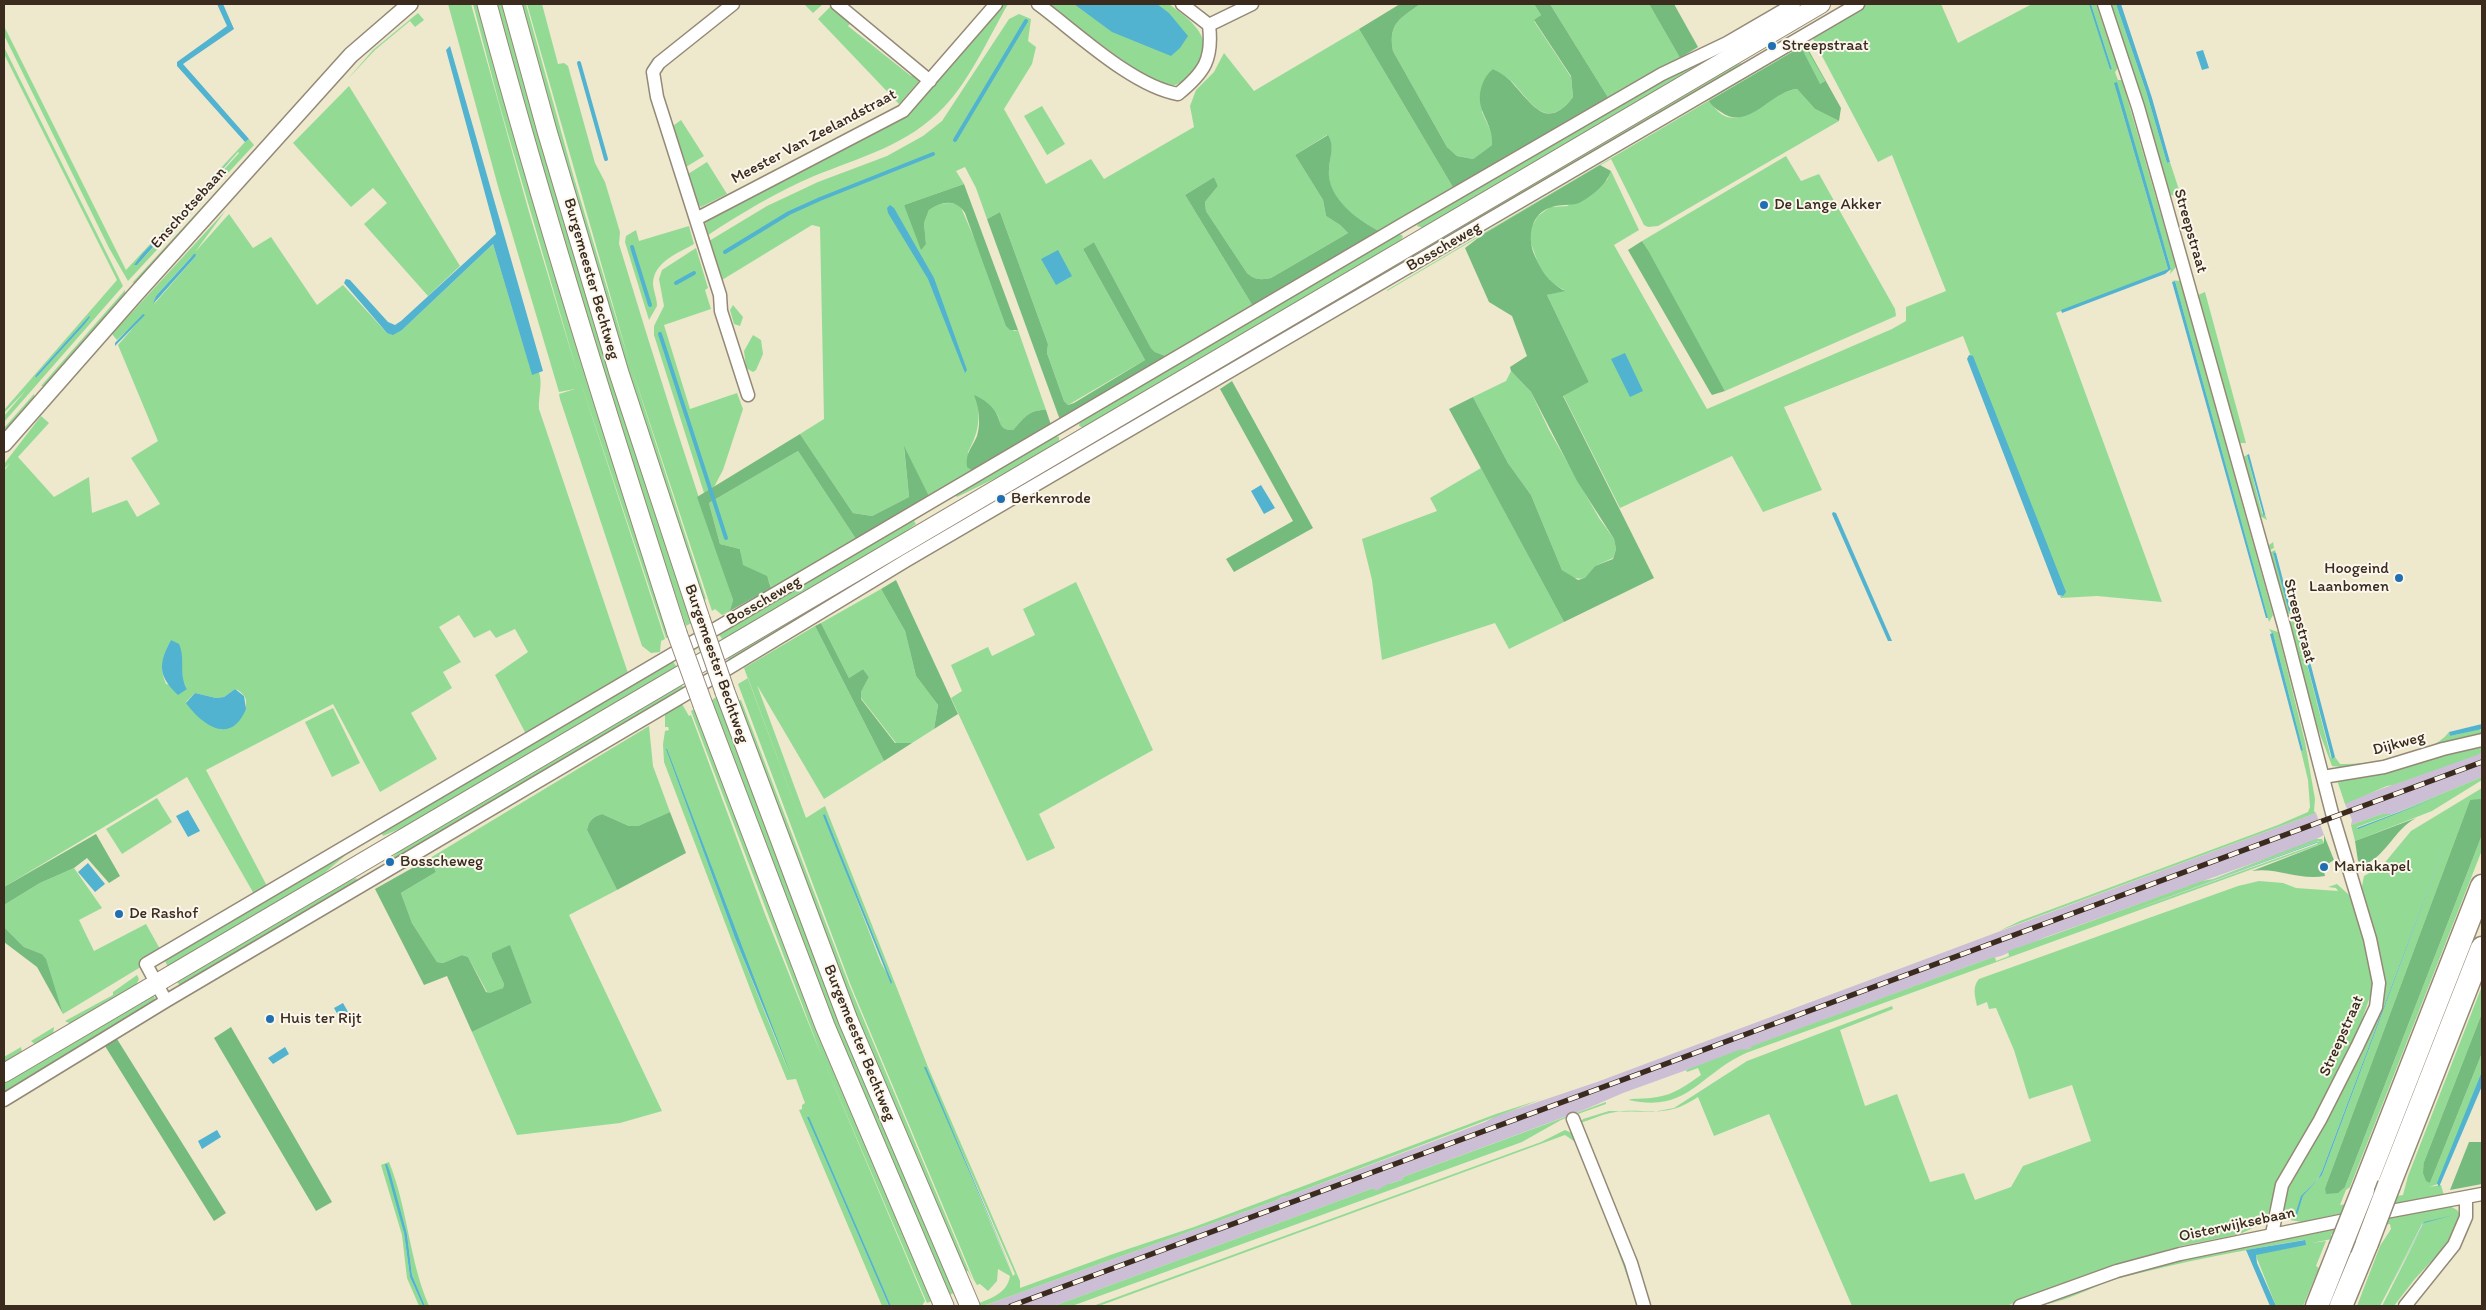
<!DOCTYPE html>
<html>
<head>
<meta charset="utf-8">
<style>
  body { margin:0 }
  #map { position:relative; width:2486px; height:1310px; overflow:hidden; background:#eee8cd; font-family:Itim,sans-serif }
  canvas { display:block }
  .frame { position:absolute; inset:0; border:5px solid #3b2a1e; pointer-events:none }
</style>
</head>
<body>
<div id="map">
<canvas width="2486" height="1310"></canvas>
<div class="frame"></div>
</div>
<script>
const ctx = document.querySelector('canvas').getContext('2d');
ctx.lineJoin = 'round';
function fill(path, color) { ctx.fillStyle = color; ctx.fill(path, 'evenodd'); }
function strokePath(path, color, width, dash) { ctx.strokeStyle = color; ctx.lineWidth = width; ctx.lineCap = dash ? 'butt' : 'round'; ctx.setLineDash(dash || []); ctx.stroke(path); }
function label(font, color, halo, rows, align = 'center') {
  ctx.font = font + ' Itim,sans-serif'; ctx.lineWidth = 4; ctx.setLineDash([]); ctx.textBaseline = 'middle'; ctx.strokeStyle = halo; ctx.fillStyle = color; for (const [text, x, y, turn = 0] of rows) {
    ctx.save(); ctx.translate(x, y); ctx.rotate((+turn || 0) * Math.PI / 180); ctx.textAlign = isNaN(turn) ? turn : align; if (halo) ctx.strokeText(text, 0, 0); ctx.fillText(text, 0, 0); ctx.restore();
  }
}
fill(new Path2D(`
  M2482 752V777L2393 814H2382L2351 825 2352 820 2345 804 2346 802Z
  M2316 813 2324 835 2307 844 2046 937 2001 956 1985 960 1753 1046 1750 1049 1739 1051 1623 1093 1586 1109 1403 1177 1402 1180 1391 1183 1381 1189 1375 1192 1373 1188 1368 1190 1054 1306H983L1277 1200 1281 1197 1288 1196 1485 1122 1496 1116 1597 1082Z`), '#ccbed4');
fill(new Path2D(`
  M448 4H471L529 212 578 375 499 103 473 4H480L669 637 666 638 579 377 665 639 661 641 660 652 651 653 642 646 560 399 559 394 575 389 559 392 499 190Z
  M495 4H505L693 622 686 626 610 401Z
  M520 4H526L574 178 629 361 527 4H542L558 64 564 63 568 66 595 163 605 182 620 232 619 244C655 363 693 482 733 600L730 610 722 615 715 609 712 611 630 363 706 599 701 601 608 313Z
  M804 4H823L813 13Z
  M1001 4H1008C989 37 970 80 944 107 908 145 861 157 814 176 776 192 742 213 708 235L705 222 708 217 906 113Z
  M1047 4H1169C1185 16 1209 32 1204 55 1203 61 1195 68 1191 73 1185 79 1177 87 1168 86 1148 83 1069 19 1047 4Z
  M1420 4H1534L1541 15 1534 21 1571 77 1573 97C1548 130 1534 107 1515 85 1509 78 1501 74 1493 69L1482 112 1493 136 1492 145 1473 159 1457 156 1447 147 1393 51C1388 23 1400 19 1420 4Z
  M1550 4H1649L1680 58 1609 99Z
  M1800 4H1805L1423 228 1417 226 1419 221 1637 93Z
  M1865 4H1941L1958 43 2032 4H2090L2110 70 2112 69 2091 4H2096L2118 68 2115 72 2118 80H2122L2176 267 2170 274 2171 268 2114 83 2168 269 2056 313 2162 602 2097 596 2061 598 2060 596H2063L1963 336 1784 407 1822 490 1763 512 1732 456 1620 508 1563 395 1589 382 1547 295 1564 290 1550 282 1542 274 1529 238 1532 226 1538 216 1550 207 1567 206 1607 180 1611 171 1639 230 1614 245 1707 409 1892 329 1906 321V307L1946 291 1892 155 1878 162 1812 37Z
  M2111 4H2116L2146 91 2167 163 2170 162 2181 196 2170 195 2148 116Z
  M832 5 851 23 848 26 911 76 914 72 919 81 899 104 818 19Z
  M418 13 424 20 415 27 410 21 375 50 346 81 373 50Z
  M1019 14 1031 19 1028 41 1036 47 1032 64 1004 109 1046 184 1091 159 1104 179 1194 127 1190 106 1196 90 1214 72 1224 53 1254 91 1359 29 1454 189 1381 232C1359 221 1325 198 1329 169 1330 156 1335 147 1327 135L1295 155 1323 200 1326 216 1340 225 1348 233 1271 278C1261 280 1255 280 1247 273L1206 211 1205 202 1218 186 1214 177 1185 195 1254 308 1168 357 1155 352 1151 348 1094 242 1083 249 1145 360 1068 405 1064 401 1047 353 1048 344 1000 212 987 219 976 188 965 167 956 171 964 184 904 205 926 244 924 223 929 210C938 203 949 201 960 205L1014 331 1018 330 1046 410C1028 410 1025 417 1013 430 994 430 1004 421 995 412 989 406 981 401 975 396 982 417 978 434 968 452L973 471 929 496 904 448 909 497 872 516 853 513 800 434 824 419 820 227 812 225 722 280 709 241 767 206 818 182 887 156 923 136 942 121 1009 19Z
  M4 26 126 270 245 142 249 139 254 145 128 281 109 248 4 35ZM238 152 239 153 137 265 143 253Z
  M1805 44 1825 81 1820 84 1710 101C1735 144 1769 91 1797 89L1815 109 1839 121 1658 226 1648 227 1644 225 1611 159 1387 291V290Z
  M4 47 123 286 4 422V416L26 390 4 413V410L117 280 4 54ZM89 316 84 325 36 378 35 376Z
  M1741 63 1744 69 1426 250 1423 245 1716 72Z
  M342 73 344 76 285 139 283 137Z
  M349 86 460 266 428 296 364 224 387 203 373 188 351 207 293 143Z
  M1042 106 1065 144 1047 155 1024 116Z
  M681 120 704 156 686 167 673 126Z
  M249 156V160L140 281 132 283Z
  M1786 156 1801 181 1819 174 1895 309 1896 316 1725 391 1642 241Z
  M707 162 727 194 701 207 698 204 688 174Z
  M226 210 195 252 229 214 253 248 271 237 317 305 343 285 387 333 402 330 493 244 532 374 539 372C543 384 538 397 539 409L628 673 526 734 495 675 528 652 515 629 496 638 490 630 474 638 459 615 439 627 461 662 443 672 452 688 411 713 437 759 380 792 333 704 206 770 267 886 254 894 187 777 4 887V471L10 463 4 469V464L41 416 49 423 18 457 54 497 89 477 92 513 127 500 137 517 160 504 131 458 158 441 118 345 145 314 117 340 112 334ZM191 257H195L154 304 156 296ZM171 640 182 656V680L187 689 166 684C159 668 163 655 171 640ZM235 689C255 697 244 715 233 725L186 702 195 693 216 698 224 697Z
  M689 226 694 244C678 253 654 262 653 283 653 290 657 298 657 306L649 320 625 242 626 236 636 230 639 241Z
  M1398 233 1403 236 1401 241 1084 428 1079 426 1080 420Z
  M696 248 708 288 705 290 711 309 664 325 690 409 737 393 743 409 723 470 714 487 704 493 654 335V326L664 306 659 279 662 270Z
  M1416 249 1419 254 1090 446 1089 443Z
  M2171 280 2180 281 2273 615 2269 622 2175 281Z
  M125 290V298L47 387 41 386Z
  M2205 292 2246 443H2239L2198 295Z
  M733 305 743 317 740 326 734 324 730 310Z
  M753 335 761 340 763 354 756 370 753 372 746 368 744 351Z
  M1511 371 1531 392 1549 430 1599 518 1614 539 1616 549 1613 558 1595 566 1585 579 1573 578 1562 570 1531 495 1508 463 1473 397 1506 381Z
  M34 394 35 400 4 436V428Z
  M1054 436 1059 437V442L1010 471 957 497 955 494Z
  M798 451 856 539 771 588C768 567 750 577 743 566 741 562 741 554 740 549L720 544 709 503Z
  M2247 455 2262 513 2265 516V514L2267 520 2260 516 2243 457Z
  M1069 456 730 662 727 657 706 669 709 673 705 670 681 684 684 689 393 864 390 859 416 838Z
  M1481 468 1564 622 1509 649 1495 623 1382 660 1372 580 1362 539 1437 511 1430 498Z
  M939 504 914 521 916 524 895 539 413 823 383 836 380 829 672 660 676 666 700 652 698 648 703 650 722 639 718 633Z
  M2273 542 2274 548 2270 550 2271 552 2275 550 2276 553 2273 552 2291 614 2286 613 2268 546Z
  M1076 582 1153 750 1039 814 1055 848 1027 861 951 698 962 691 951 665 988 647 992 656 1035 635 1023 609Z
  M881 589 905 631 916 676 938 705 934 729 912 743H896L861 698V692L869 677 863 669 849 678 821 623Z
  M2293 621H2296L2331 758 2335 757 2340 764C2372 764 2429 758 2449 732L2450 736 2480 729 2482 734C2433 743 2384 774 2332 766L2317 726 2289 623Z
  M815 626 884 761 824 799 757 685 806 818 825 806 928 1067 1020 1281V1288L1113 1254 1194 1227 1496 1114 1542 1099 1288 1196 1281 1197 1277 1200 983 1306H972C988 1299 1007 1295 1010 1276L998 1269 997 1281 988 1291 980 1284 977 1285 974 1280 851 986 738 684 748 678 806 835 744 668ZM824 814H825L892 982 881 963ZM925 1067 1015 1274 1013 1276Z
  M2269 629 2278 632 2305 742 2315 799 2314 811 2316 813 1999 931 2020 921 2278 825 2308 812 2310 807 2308 780 2301 751 2303 750 2274 637Z
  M719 695 956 1292 947 1296 822 997 715 714 712 700Z
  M741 700 850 987 973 1281 968 1271 964 1272 859 1025 736 701Z
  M682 704 689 716 691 715 765 914 822 1057 691 711 694 709 698 711 932 1301 927 1303 823 1059 925 1301 922 1306H891L807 1117 889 1306H882L799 1110 802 1109V1105L805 1103 796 1079 787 1080 757 1007 664 762 663 744 665 731 669 730 668 727H665V714ZM666 749 790 1075 735 938Z
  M333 708 360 763 332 777 305 722Z
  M649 726 653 766 670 812 638 826H629L602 814C593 817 589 820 587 830L617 890 569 915 662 1111 620 1123 517 1135 472 1032 532 1003 510 946 493 953 492 958 504 984 503 988 490 994 487 992 468 957 462 955 443 963 437 962 412 923 401 893 436 872 430 858Z
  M2482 740V752L2477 755 2393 785 2387 786 2345 804 2337 780Z
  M2482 777V780L2432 811 2355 841 2351 825 2382 814H2393ZM2445 795 2357 828V827Z
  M2482 788V800H2470L2325 1188 2345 1187 2482 835V850L2350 1187 2346 1190 2340 1205 2403 1195 2408 1176 2482 986V1013L2424 1162 2430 1183 2482 1053V1071L2438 1184 2429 1187 2441 1185 2444 1196 2366 1208 2302 1222 2290 1220 2283 1211 2284 1195 2380 992 2365 915 2362 886 2364 876 2382 866 2411 831ZM2456 815 2322 1175 2303 1196 2299 1208C2302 1187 2315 1188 2322 1171Z
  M157 798 172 822 122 854 106 829Z
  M2316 839H2322L2324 843 1746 1053C1698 1075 1688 1113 1629 1100L1631 1099C1666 1098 1673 1095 1701 1075L1698 1068 1687 1072 1686 1070 1739 1050 1750 1049 1752 1046 1985 960 1995 957 1996 961 2009 956 2008 951 2017 948 2202 881 2213 879ZM2319 841 2317 844 2125 913Z
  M347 854 316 880 168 967 165 961Z
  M74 868 102 908 79 920 94 951 146 924 160 949 139 968 63 1014 45 959 42 954 24 947 4 927V905L40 883Z
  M356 878 359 884 180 986 175 979 326 891Z
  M2259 881 2283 883 2296 888 2338 891 2336 888 2328 887 2337 884 2349 895 2358 917 2370 959 2373 979 2371 994 2353 1045 2276 1190 2268 1214 2259 1225 2240 1234 2181 1246 2121 1263 2006 1306H1852L1769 1114 1714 1136 1698 1097C1661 1122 1645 1105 1610 1113 1600 1115 1590 1120 1580 1123L1583 1119 1609 1111 1653 1112 1674 1108 1747 1061 1892 1006 1893 1009 1840 1030 1865 1106 1897 1094 1930 1182 1964 1173 1975 1200 2011 1187 2023 1166 2091 1141 2072 1085 2029 1099 2014 1050 1996 1008 1989 1009 1987 1002 1977 1006C1975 996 1972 987 1979 979L2238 886Z
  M137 975 139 979 136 985 71 1024 65 1021 113 995V992Z
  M153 995 155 998 153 1002 4 1095V1080Z
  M54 1027 53 1035 36 1045 31 1041Z
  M21 1047 22 1053 4 1064V1057Z
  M1606 1102V1104L1561 1120 1522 1142 1072 1306H1054L1368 1190 1373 1188 1376 1191 1388 1184 1402 1180 1403 1177Z
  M1565 1130 1576 1135 1587 1157 1642 1306H1638L1582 1152 1575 1142 1565 1135 1099 1306H1093L1541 1142Z
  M389 1162C408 1209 409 1260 429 1306H425L412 1275 407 1234 387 1164 404 1233 410 1277 423 1306H419L407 1278 402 1235 381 1165Z
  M2450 1206 2457 1210 2461 1216 2449 1242 2414 1280 2394 1306H2382L2424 1223 2427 1221 2422 1224 2380 1306H2357L2380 1246 2391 1229 2390 1224 2331 1234 2332 1239 2312 1243 2326 1241 2316 1266 2319 1268 2303 1306H2276L2256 1256 2257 1254 2305 1245 2304 1240C2243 1250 2181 1262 2120 1278 2091 1286 2061 1306 2030 1306L2136 1269Z`), '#93db95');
fill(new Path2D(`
  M1400 4H1420C1400 19 1388 23 1393 51L1447 147 1457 156 1473 159 1492 145C1494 121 1473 111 1482 85 1484 79 1488 73 1493 69 1501 73 1509 78 1515 86 1534 107 1548 130 1573 97L1571 76 1534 20 1541 15 1534 4H1550L1609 99 1454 189 1359 29Z
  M1649 4H1674L1698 47 1680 58Z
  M1804 42 1841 108 1839 121 1815 109 1797 89C1771 91 1748 132 1721 112 1716 109 1712 106 1709 101L1801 47 1820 84 1825 81 1804 44 1709 100 1707 97Z
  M1328 135C1335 147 1330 156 1329 169 1326 198 1359 221 1381 232L1254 308 1185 195 1214 177 1218 186 1205 202 1206 211 1247 273C1255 280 1261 280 1271 278L1348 233 1340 225 1326 216 1323 200 1295 155Z
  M1600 165 1611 171C1606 185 1592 196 1579 203 1570 206 1561 204 1552 207 1531 213 1527 236 1534 254 1542 272 1547 281 1565 291L1547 295 1589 382 1563 396 1654 578 1564 622 1449 409 1473 397 1508 463 1531 495 1562 570 1578 580 1585 578 1595 566 1613 559 1616 549 1614 539 1577 481 1531 392 1511 371 1510 367 1527 356 1512 316 1489 302 1465 248 1482 235Z
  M964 184 1018 330H1010L1006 326 965 213C956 199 942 201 929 210L924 223 926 244 921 250 904 205Z
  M1000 212 1048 344 1047 353 1064 401 1068 405 1074 403 1145 360 1083 249 1094 242 1151 348 1155 352 1168 357 1060 420 987 219Z
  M1642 241 1649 252 1725 391 1712 395 1710 392 1628 250Z
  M1232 381 1313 528 1234 572 1226 559 1293 521 1220 389Z
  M974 395C983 399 991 404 996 413 1002 423 998 430 1013 430 1025 417 1028 410 1046 410L1051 425 973 471 967 467C965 453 972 448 977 436 981 423 979 408 974 395Z
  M800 434 853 513 872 516 909 497 904 446 929 496 856 539 798 451 709 503 720 544 740 549 743 565 767 576 771 588 721 616 730 610 733 600 697 497Z
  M896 580 958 714 934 729 938 705 916 676 905 631 881 589Z
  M821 623 849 678 863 669 869 677 861 692V699L895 743H912L884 761 815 626Z
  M2480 799 2482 800V835L2345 1187 2338 1193 2326 1194 2325 1188 2470 800Z
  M670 812 686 853 617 890 587 830C589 820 593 817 602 814L629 826H638Z
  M2416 818C2395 829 2387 854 2366 864L2358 861 2355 841Z
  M96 834 120 876 109 883 87 858 74 868 40 883 4 905V887Z
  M2324 835 2334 860 2323 867 2325 876C2300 881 2277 867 2252 871L2324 843Z
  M430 858 436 872 401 893 412 923 437 962 443 963 462 955 468 957 486 992 490 993 503 988 504 984 492 958V953L510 945 532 1003 472 1032 447 976 424 985 375 889Z
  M4 927 24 947 42 954 46 959 63 1014 37 967 4 942Z
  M2482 1013V1053L2430 1183 2426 1181 2423 1173 2424 1162Z
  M231 1027 332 1202 316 1211 214 1038Z
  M117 1039 226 1213 214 1221 105 1046Z
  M2469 1142H2482V1184L2450 1190Z`), '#76bb7e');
fill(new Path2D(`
  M217 4H223L234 29 183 64 249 139 245 142 177 66V62L227 26Z
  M1074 4H1157L1169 13 1188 36 1180 48 1171 56 1112 32Z
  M2089 4H2091L2112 69 2110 70Z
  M2116 4H2121L2152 98 2170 162 2167 163 2146 91Z
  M450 46 543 371 532 375 493 244 402 330 393 335 387 333 344 283 346 279 350 280 388 322 395 325 401 321 496 234 446 50Z
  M2203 50 2209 68 2202 70 2196 52Z
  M2117 82 2171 269 2165 274 2062 313 2061 310 2168 269 2114 83Z
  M238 152 137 265H134L143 253Z
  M890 205 894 208 934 278 967 370 965 373 928 279 888 213 887 208Z
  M1058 250 1072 276 1056 285 1041 259Z
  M194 254H196L195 257 153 304 156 296Z
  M2175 281 2268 618H2266L2172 282Z
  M143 314 145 315 115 346V343Z
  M89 316 90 317 84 325 36 378 35 376Z
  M1625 353 1643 391 1630 397 1611 359Z
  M1969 355 1973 356 2066 592 2063 596 2058 595 1967 359Z
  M2249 454 2265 514 2264 517 2247 455Z
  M1261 485 1275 508 1264 514 1251 491Z
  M1833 512 1836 513 1892 641H1888L1832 514Z
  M2273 552 2276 553 2291 611H2289Z
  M2299 620 2335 757 2332 759 2296 621Z
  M2273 633 2303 750 2301 751 2270 634Z
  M171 640 179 644C186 659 178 674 187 689L178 695C158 676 158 664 171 640Z
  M235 689 244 696 246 709C231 746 202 725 186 703L195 693 216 698 224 697Z
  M2482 724V729L2450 736 2449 732Z
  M666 749H667L791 1075 735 938Z
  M2444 795 2358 829 2357 828Z
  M188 810 200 831 188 837 176 816Z
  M825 814 892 982 891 984 826 823 823 815Z
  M2456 815 2322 1175 2303 1196 2297 1215H2295L2301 1196 2318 1179 2322 1171Z
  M2317 842H2319L2122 914Z
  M88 863 105 884 95 892 78 872Z
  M343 1003 352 1019 343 1024 334 1008Z
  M285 1047 289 1054 273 1064 268 1058Z
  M924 1067H926L1014 1276Z
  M2482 1071V1086L2439 1187 2437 1183Z
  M807 1117H809L891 1306H889Z
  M217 1130 221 1137 202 1149 198 1141Z
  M385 1164H387L390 1172 407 1234 412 1275 425 1306H423L410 1277 404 1233Z
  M2454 1215 2424 1223 2380 1306 2424 1222Z
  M2305 1240 2306 1245 2256 1255 2257 1263 2276 1306H2270L2246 1250Z`), '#51b3cf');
strokePath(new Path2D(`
  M579 63 606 159
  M955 140 1026 21
  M632 247 650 305
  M725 252 789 213 820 199 933 154
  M676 283 694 273
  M660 334 726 538`), '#51b3cf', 4);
const minor = new Path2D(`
  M733 4 659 63 653 72 657 97 720 295 721 311 748 395
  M837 4 930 81
  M1038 4C1076 32 1132 86 1178 94 1205 72 1213 59 1209 25
  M1182 4 1209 25
  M2104 4 2138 107 2162 191 2284 626 2332 813 2370 939 2379 983 2376 1007 2357 1047 2320 1120 2282 1185 2272 1234
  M1209 25 1252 4
  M696 219 903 111 996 4
  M2323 777 2384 767 2443 749 2482 740
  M166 1001 146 964 1405 223 1662 74 1727 43 1794 4
  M4 1100 166 1001 681 697 907 560 1858 4
  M1573 1119 1631 1263 1644 1306
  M2375 1214 2482 1194
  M2020 1306 2117 1271 2180 1254 2355 1218
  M2405 1306 2454 1245 2466 1217V1197`);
const tertiary = new Path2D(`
  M4 444 135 295 351 55 410 4`);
const secondary = new Path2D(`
  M4 1073 1821 4`);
const primary = new Path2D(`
  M487 4C544 215 610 424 677 633
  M512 4 547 131 619 373 700 619
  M725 692 848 1020 970 1306
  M703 705 825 1026 944 1306`);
const motorway = new Path2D(`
  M2389 1185 2482 948
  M2363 1190 2482 886
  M2317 1306 2340 1248
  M2341 1306 2367 1243`);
strokePath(minor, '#948976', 15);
strokePath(tertiary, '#948976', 18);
strokePath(secondary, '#948976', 20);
strokePath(primary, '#948976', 21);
strokePath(motorway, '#948976', 25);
strokePath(minor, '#fff', 12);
strokePath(tertiary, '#fff', 15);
strokePath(secondary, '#fff', 18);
strokePath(primary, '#fff', 19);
strokePath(motorway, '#fff', 22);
const rail = new Path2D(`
  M1011 1306 2482 762`);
strokePath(rail, '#3b2a1e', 5.5);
strokePath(rail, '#fbf7ec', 4, [11]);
const primaryBridge = new Path2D(`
  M700 619 725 692
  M677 633 703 705`);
const motorwayBridge = new Path2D(`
  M2367 1243 2389 1185
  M2340 1248 2363 1190`);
strokePath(primaryBridge, '#948976', 21, []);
strokePath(motorwayBridge, '#948976', 25, []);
strokePath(primaryBridge, '#fff', 19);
strokePath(motorwayBridge, '#fff', 22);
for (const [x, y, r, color] of [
  [1772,46,5,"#1f6fb2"],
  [1764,205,5,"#1f6fb2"],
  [1001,499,5,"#1f6fb2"],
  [2399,578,5,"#1f6fb2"],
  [390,862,5,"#1f6fb2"],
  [2324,867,5,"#1f6fb2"],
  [119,914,5,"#1f6fb2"],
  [270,1019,5,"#1f6fb2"]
]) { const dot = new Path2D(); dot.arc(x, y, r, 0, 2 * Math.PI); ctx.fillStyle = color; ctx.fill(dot); strokePath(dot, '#fbf7ec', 2); }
label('16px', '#3b2a1e', '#fbf7ec', [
  ["Streepstraat",1782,46],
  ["De Lange Akker",1774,205],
  ["Berkenrode",1011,499],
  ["Hoogeind",2389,569,"right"],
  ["Laanbomen",2389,587,"right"],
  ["Bosscheweg",400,862],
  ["Mariakapel",2334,867],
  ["De Rashof",129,914],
  ["Huis ter Rijt",280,1019]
], 'left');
label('16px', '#3b2a1e', '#fbf7ec', [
  ["Meester Van Zeelandstraat",814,137,-28],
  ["Enschotsebaan",189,208,-48],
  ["Streepstraat",2190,231,74],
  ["Bosscheweg",1444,247,-30],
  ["Burgemeester Bechtweg",591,279,74],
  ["Bosscheweg",764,601,-30],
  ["Streepstraat",2299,621,75],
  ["Burgemeester Bechtweg",716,664,71],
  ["Dijkweg",2399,744,-15],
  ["Streepstraat",2342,1036,-66],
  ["Burgemeester Bechtweg",859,1043,68],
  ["Oisterwijksebaan",2237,1225,-12]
]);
</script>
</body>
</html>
